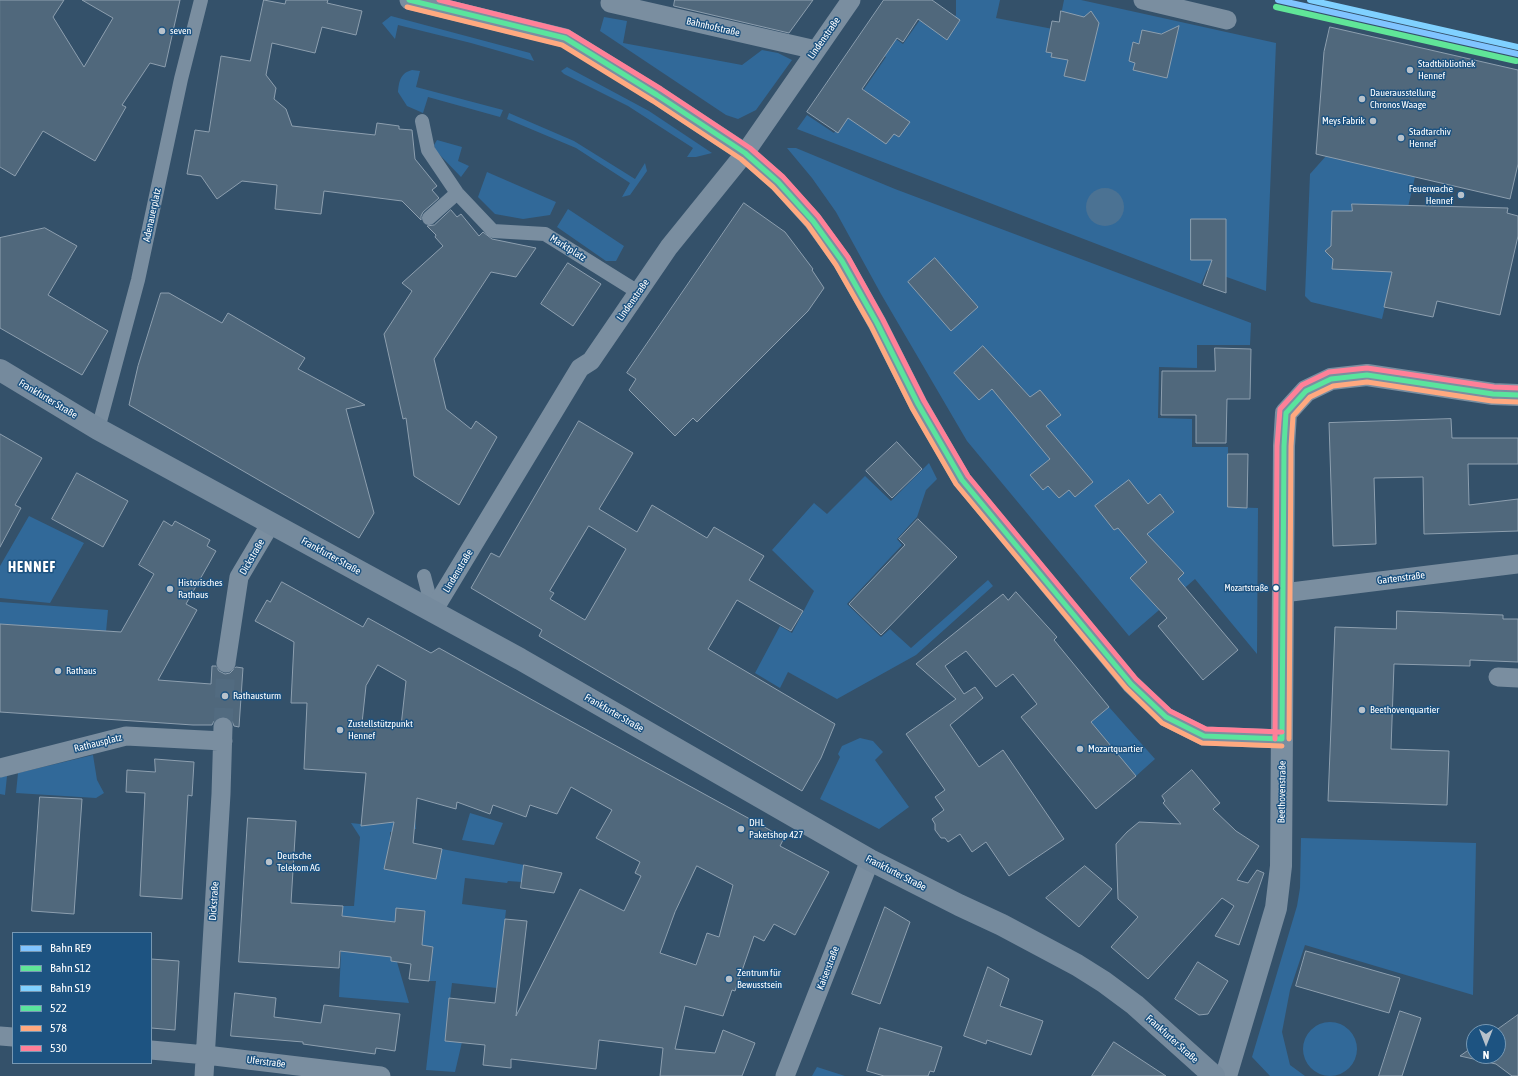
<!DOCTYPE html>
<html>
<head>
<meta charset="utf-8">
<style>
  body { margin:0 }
  #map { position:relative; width:1518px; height:1076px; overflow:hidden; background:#34516a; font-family:"Asap Condensed",sans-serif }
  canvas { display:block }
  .legend { position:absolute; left:12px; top:932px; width:140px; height:132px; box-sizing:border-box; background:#1d5381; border:1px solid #7798b3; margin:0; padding:5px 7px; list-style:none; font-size:12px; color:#fff }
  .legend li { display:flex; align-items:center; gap:8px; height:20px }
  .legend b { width:20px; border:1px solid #7798b3 }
  .north { position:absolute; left:1466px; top:1024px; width:40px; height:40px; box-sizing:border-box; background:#1d5381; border:1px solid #7798b3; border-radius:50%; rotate:180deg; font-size:11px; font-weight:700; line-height:16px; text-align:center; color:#fff }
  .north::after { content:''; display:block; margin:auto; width:14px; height:18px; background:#b8c2cb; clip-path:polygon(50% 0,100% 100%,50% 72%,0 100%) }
</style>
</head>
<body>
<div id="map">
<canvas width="1518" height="1076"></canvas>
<ul class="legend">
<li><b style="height:5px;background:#80c4ff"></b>Bahn RE9</li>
<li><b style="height:5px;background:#60e598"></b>Bahn S12</li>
<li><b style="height:5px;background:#80d1ff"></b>Bahn S19</li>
<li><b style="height:5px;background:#5ae49d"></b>522</li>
<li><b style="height:5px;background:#ffa980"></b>578</li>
<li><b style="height:5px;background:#ff8098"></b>530</li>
</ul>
<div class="north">N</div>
</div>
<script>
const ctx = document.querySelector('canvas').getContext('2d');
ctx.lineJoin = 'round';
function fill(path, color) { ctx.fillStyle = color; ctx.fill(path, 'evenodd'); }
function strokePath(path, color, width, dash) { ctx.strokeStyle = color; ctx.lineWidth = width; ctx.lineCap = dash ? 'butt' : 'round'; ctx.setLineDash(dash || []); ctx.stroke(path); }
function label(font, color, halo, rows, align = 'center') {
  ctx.font = font + ' "Asap Condensed",sans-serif'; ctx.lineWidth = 3; ctx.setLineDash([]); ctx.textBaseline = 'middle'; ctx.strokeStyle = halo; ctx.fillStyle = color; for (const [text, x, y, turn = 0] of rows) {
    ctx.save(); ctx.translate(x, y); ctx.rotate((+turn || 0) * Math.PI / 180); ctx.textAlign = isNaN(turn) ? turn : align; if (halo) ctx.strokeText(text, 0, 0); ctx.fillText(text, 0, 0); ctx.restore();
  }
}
fill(new Path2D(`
  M956 0H1000L996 18 1058 30 1064 0H1081L1276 43 1266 291 1207 270 1201 284 797 129 807 115 834 133 886 57 861 39 871 22 903 44 924 14 946 28 956 15Z
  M391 16 530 53 534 61 471 43 398 25 395 39 382 23Z
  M604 17 627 21 623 43 742 65 762 50 778 53 792 60 756 110 738 119 726 115 600 31Z
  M567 67 649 111 712 153 696 157H687L693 148 628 106 564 74 561 71Z
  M412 70 420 71 416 87 503 110 500 117 428 97 423 113 407 106 398 92C399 82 400 73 412 70Z
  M509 113 574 141 635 179 645 163 647 171 630 195 622 197 630 183 576 148 507 119Z
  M437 140 462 147 458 161 469 166 461 177 435 150 434 145Z
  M787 148H796L895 189 1251 323 1250 345H1197V368L1159 367 1158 418 1192 419V447H1228V507L1258 508 1257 654 1195 579 1129 636 967 441 881 294 836 212 812 178Z
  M1326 156 1415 177 1382 319 1311 302 1305 296 1310 174Z
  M487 172 556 202 550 215 523 219 495 214 478 197Z
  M568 209 624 246 616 261H606L557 227Z
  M929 463 937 479 926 490 917 517 897 539 902 545 847 604 881 637 890 629 911 648 988 580 993 586 916 655 837 699 788 672 780 688 755 673 780 626 792 633 814 591 772 550 814 503 827 514 865 476 891 501Z
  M29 516 84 543 50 603 0 598V566Z
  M0 602 108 610 106 632 0 624Z
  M1109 707 1155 759 1136 776 1091 722Z
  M860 738 873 741 883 752 875 760 909 807 879 829 820 799 840 757 838 754 842 746Z
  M93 755 97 780 104 793 96 798 16 793 18 773Z
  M7 776 5 795 0 794V777Z
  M470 813 503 823 494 845 462 840Z
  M415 820 416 829 390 832V839L385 869 436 879 442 849 524 865 522 882 508 881 507 883 465 878 462 904 506 910 497 988 452 983 445 1040 462 1042 455 1072 426 1070 436 981H429L433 947 422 945 397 908 395 922 364 919 391 957V961L397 962 409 1003 339 997 343 906H354L360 837 351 823 369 825Z
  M1301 838 1476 843 1473 995 1305 945 1290 990 1282 1032 1290 1065 1305 1076H1270L1252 1057 1297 906 1300 888Z
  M1303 1049a27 27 0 1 1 54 0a27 27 0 1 1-54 0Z
  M817 1067 845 1076H812Z`), '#316999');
fill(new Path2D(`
  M1086 207a19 19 0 1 1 38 0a19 19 0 1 1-38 0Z`), '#4b7293');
const building = new Path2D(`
  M0 0H64L53 17 84 67 113 18 82 0H180L165 67 150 63 122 105 126 107 95 161 43 131 15 176 0 167Z
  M264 0 285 4 286 0H328L327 3 362 11 356 35 322 27 315 53 272 43 266 75 276 88 274 99 286 109 292 126 375 135 377 123 399 126V129L412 130 415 159 437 186 432 190 439 198 423 212 421 216V220L402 201 324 191 321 214 275 209 277 185 242 181 217 199 201 176 187 174 195 130 209 132 221 56 250 61Z
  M675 0H813L789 33 674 6Z
  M884 0H932L960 20 947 40 918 19 903 42 897 38 862 89 910 122 899 137 894 134 886 144 848 118 838 133 807 112Z
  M1061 11 1084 17 1091 11 1099 23 1085 81 1064 76 1068 60 1051 57 1052 53 1046 52 1052 21 1059 22Z
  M1179 26 1167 78 1133 70 1135 63 1129 61 1133 42 1139 44 1142 30 1161 34Z
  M1330 27 1518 70V164L1510 199 1316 154 1324 52Z
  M744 203 785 232 813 269 812 270 824 288 808 311 697 422 693 418 675 436 629 390 636 379 627 373Z
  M1352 204 1508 208 1507 213 1518 216V236L1500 315 1437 301 1433 317 1384 307 1392 272 1332 269 1333 259 1325 251 1331 246 1332 211H1352Z
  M451 210 457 217 461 214 479 236 483 232 492 239 536 248 516 277 491 272 434 359 446 409 471 429 476 421 497 437 459 505 414 476 406 418 403 419 384 334 412 291 402 283 443 246 435 237 436 235 427 226 434 225Z
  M1191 219H1226V293L1203 285 1212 260H1191Z
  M45 228 77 246 48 295 108 331 82 375 0 328V238Z
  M935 258 978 307 951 331 908 282Z
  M568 263 601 284 573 326 541 304Z
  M161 293H169L222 323 228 313 305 358 298 369 365 405 346 409 374 513 359 538 129 405 138 366Z
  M983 346 1030 397 1040 390 1061 415 1046 426 1093 482 1075 497 1069 490 1059 498 1048 486 1043 490 1030 475 1050 459 992 389 979 400 954 373Z
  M1215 348 1251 349 1250 399H1227L1226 443H1196V415H1161L1162 371H1215Z
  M1451 419 1452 438H1518V464H1468L1469 505 1518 499V531L1424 534 1423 477 1374 478 1376 544 1333 546 1329 423Z
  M579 421 633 453 599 509 637 532 652 505 707 538 714 527 764 556 749 580 803 611 791 631 737 600 708 649 835 724 821 758 802 791 539 636 542 630 471 588 491 553 499 557ZM589 526 626 549 585 620 550 599 554 593 550 591Z
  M0 434 42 458 15 505 21 508 0 547Z
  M897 442 922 469 892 498 866 471Z
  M1228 454H1248L1247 508 1228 507Z
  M77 473 128 501 103 547 52 519Z
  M1129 480 1148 504 1160 494 1174 512 1147 534 1184 573 1178 579 1238 650 1203 680 1158 626 1167 618 1130 578 1147 562 1118 528 1114 530 1095 506Z
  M918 519 957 557 881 635 849 604 905 545 899 539Z
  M164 521 172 526 175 521 210 540 207 546 216 551 186 604 197 610 158 680 211 684 212 666H216L219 671 225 674 230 673 236 667 243 668 239 727 234 726 232 721 229 718 224 716 217 718 214 721 212 725H193L0 712V624L121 632 154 574 139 565Z
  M282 582 363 627 368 618 431 653 439 648 545 707 759 824 784 838 780 846 829 872 795 935 774 924 764 941 754 936 735 991 732 990 723 1016 685 1006 675 1049 715 1053 723 1030 755 1043 742 1076H660L663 1048 599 1040 596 1069 511 1059V1068L483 1065 485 1045 445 1041 449 998 495 1003 505 919 527 921 516 1016 580 889 624 911 641 876 635 873 640 862 596 838 612 810 571 787 557 814 530 805 526 817 493 805 490 814 457 802 456 809 417 798 413 843 442 849 436 879 384 869 394 822 361 826 366 773 304 769 307 703H291L294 642 255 621 267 600 270 602ZM378 665 406 681 401 726 362 723 366 686ZM697 866 733 885 719 937 707 933 696 965 660 953 675 912Z
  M1016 592 1057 637 1054 640 1109 707 1091 722 1136 776 1096 809 1021 717 1037 704 1013 674 996 687 966 651 945 666 964 694 975 687 983 698 950 725 979 767 1003 750 1064 839 1009 876 986 842 972 852 960 834 948 842 945 838H941L935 830V824L932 819 944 810 935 797 945 790 906 734 956 699 916 664 1003 594 1008 600Z
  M1397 611 1503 615V619H1518V662L1470 660V666L1394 664 1391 749 1449 751 1447 805 1328 801 1335 627 1396 629Z
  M155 759 194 762 192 796 188 795 182 899 140 896 145 793 126 792 127 770 155 772Z
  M1192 770 1220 803 1213 809 1236 831 1259 846 1237 880 1248 883 1257 870 1264 873 1239 945 1215 936 1234 906 1222 898 1148 979 1111 947 1138 917 1118 899 1116 844 1127 832 1139 822 1181 824 1163 803 1165 801 1162 796Z
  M40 797 82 799 74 914 32 911Z
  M248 818 296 821 291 903 343 906 342 916 395 922 396 908 425 911 422 945 433 947 429 981 409 979 411 964 391 961V957L340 951 339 968 239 962Z
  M524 865 562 873 554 893 521 888Z
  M1085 866 1112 889 1079 927 1046 898Z
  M885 907 910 922 880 1004 852 994Z
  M1306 951 1400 978 1389 1013 1296 986Z
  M151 959 179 961 175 1030 151 1028Z
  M1198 962 1228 981 1208 1014 1199 1015 1175 999Z
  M988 967 1009 979 1000 1006 1043 1021 1031 1055 987 1040 986 1044 964 1036Z
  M235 993 276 998 274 1017 321 1023 324 1005 400 1014 395 1051 376 1048 375 1054 303 1044V1042L231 1036Z
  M1400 1011 1421 1018 1402 1076H1379Z
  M1518 1015V1076H1512L1496 1064 1460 1056 1474 1046V1056H1498V1032H1494Z
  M880 1028 942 1047 934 1072 930 1071 928 1076H884L867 1071Z
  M1114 1042 1166 1076H1092Z`);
fill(building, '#50687c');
strokePath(building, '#8d9faf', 1);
strokePath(new Path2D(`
  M223 727 226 663`), '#526b80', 19, [19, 10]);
strokePath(new Path2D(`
  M422 121 428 150 457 193 493 231 545 234 638 292
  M429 218 457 193
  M98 429 138 280 181 79 201 0
  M424 576 433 611`), '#7a8ea0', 14);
strokePath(new Path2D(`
  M409 0 565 38 657 95 745 153 778 182 813 221 842 261 877 323 918 404 962 480 1131 684 1166 717 1204 736 1282 739
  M1143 0 1227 20
  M610 3 816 50
  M1283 593 1518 564
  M433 611 580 368 591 361 669 247 745 153 851 0
  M226 663 239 577 271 523
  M1498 677 1518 678
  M0 768 126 736 223 741
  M0 1036 13 1037
  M151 1050 206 1055 381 1076
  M204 1076 221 794 223 727
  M785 1076 870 860`), '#7a8ea0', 19);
strokePath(new Path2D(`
  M1226 1076 1276 908 1281 866 1284 446 1286 413 1306 391 1331 379 1367 375 1493 394 1518 395`), '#7a8ea0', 22);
strokePath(new Path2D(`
  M0 370 98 429 520 659 870 860 959 905 1002 925 1077 965 1104 982 1135 1005 1214 1076`), '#758a9d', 22);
strokePath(new Path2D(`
  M409 0 565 38 657 95 745 153 778 182 813 221 842 261 877 323 918 404 962 480 1131 684 1166 717 1204 736 1282 739
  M1282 739 1284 446 1286 413 1306 391 1331 379 1367 375 1493 394 1518 395`), '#5ae49d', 5);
strokePath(new Path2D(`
  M407 7 562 45 653 101 741 159 773 187 808 225 836 265 871 326 912 408 956 484 1126 688 1162 723 1202 743 1282 746
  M1289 739 1291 446 1293 416 1310 397 1333 386 1367 382 1492 401 1518 402`), '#ffa980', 5);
strokePath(new Path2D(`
  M439 0 568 32 661 89 750 148 783 177 818 216 848 257 883 320 924 401 968 476 1136 679 1170 711 1206 729 1282 732
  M1275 739 1277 446 1280 409 1302 385 1329 372 1367 368 1494 387 1518 388`), '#ff8098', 5);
strokePath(new Path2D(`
  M1278 0 1518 54`), '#80c4ff', 6);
strokePath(new Path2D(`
  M1276 7 1516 61`), '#60e598', 6);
strokePath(new Path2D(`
  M1310 0 1518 47`), '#80d1ff', 6);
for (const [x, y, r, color] of [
  [162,31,4,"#b8c2cb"],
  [1410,70,4,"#b8c2cb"],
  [1362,99,4,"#b8c2cb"],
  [1373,121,4,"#b8c2cb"],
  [1401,138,4,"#b8c2cb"],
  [1461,195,4,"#b8c2cb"],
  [1276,588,3.5,"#fff"],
  [170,589,4,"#b8c2cb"],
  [58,671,4,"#b8c2cb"],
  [225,696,4,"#b8c2cb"],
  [1362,710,4,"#b8c2cb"],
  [340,730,4,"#b8c2cb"],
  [1080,749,4,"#b8c2cb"],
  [741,829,4,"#b8c2cb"],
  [269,862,4,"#b8c2cb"],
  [729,979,4,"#b8c2cb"]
]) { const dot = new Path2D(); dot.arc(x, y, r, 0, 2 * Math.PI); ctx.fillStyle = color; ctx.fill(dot); strokePath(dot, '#1d5381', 1.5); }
label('9px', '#fff', '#1d5381', [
  ["Mozartstraße",1268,588]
], 'right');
label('10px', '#fff', '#1d5381', [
  ["Bahnhofstraße",713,27,13],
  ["Lindenstraße",824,38,-55],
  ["Adenauerplatz",152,215,-78],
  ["Marktplatz",568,248,32],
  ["Lindenstraße",633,300,-55],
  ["Frankfurter Straße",48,399,31],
  ["Frankfurter Straße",331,556,29],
  ["Dickstraße",252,557,-60],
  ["Lindenstraße",458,571,-59],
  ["Gartenstraße",1401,578,-7],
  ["Frankfurter Straße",614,713,30],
  ["Rathausplatz",98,743,-14],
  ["Beethovenstraße",1282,792,-89],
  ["Frankfurter Straße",896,873,27],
  ["Dickstraße",214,901,-86],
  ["Kaiserstraße",828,968,-69],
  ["Frankfurter Straße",1172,1039,42],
  ["Uferstraße",266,1062,7]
]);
label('10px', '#fff', '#1d5381', [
  ["seven",170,31],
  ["Stadtbibliothek",1418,64],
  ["Hennef",1418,76],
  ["Dauerausstellung",1370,93],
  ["Chronos Waage",1370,105],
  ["Meys Fabrik",1365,121,"right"],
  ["Stadtarchiv",1409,132],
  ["Hennef",1409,144],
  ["Feuerwache",1453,189,"right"],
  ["Hennef",1453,201,"right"],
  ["Historisches",178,583],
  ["Rathaus",178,595],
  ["Rathaus",66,671],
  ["Rathausturm",233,696],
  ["Beethovenquartier",1370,710],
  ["Zustellstützpunkt",348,724],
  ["Hennef",348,736],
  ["Mozartquartier",1088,749],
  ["DHL",749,823],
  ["Paketshop 427",749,835],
  ["Deutsche",277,856],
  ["Telekom AG",277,868],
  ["Zentrum für",737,973],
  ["Bewusstsein",737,985]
], 'left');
ctx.letterSpacing = '1px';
label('bold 14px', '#fff', '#1d5381', [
  ["HENNEF",32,568]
]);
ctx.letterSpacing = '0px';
</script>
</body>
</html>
